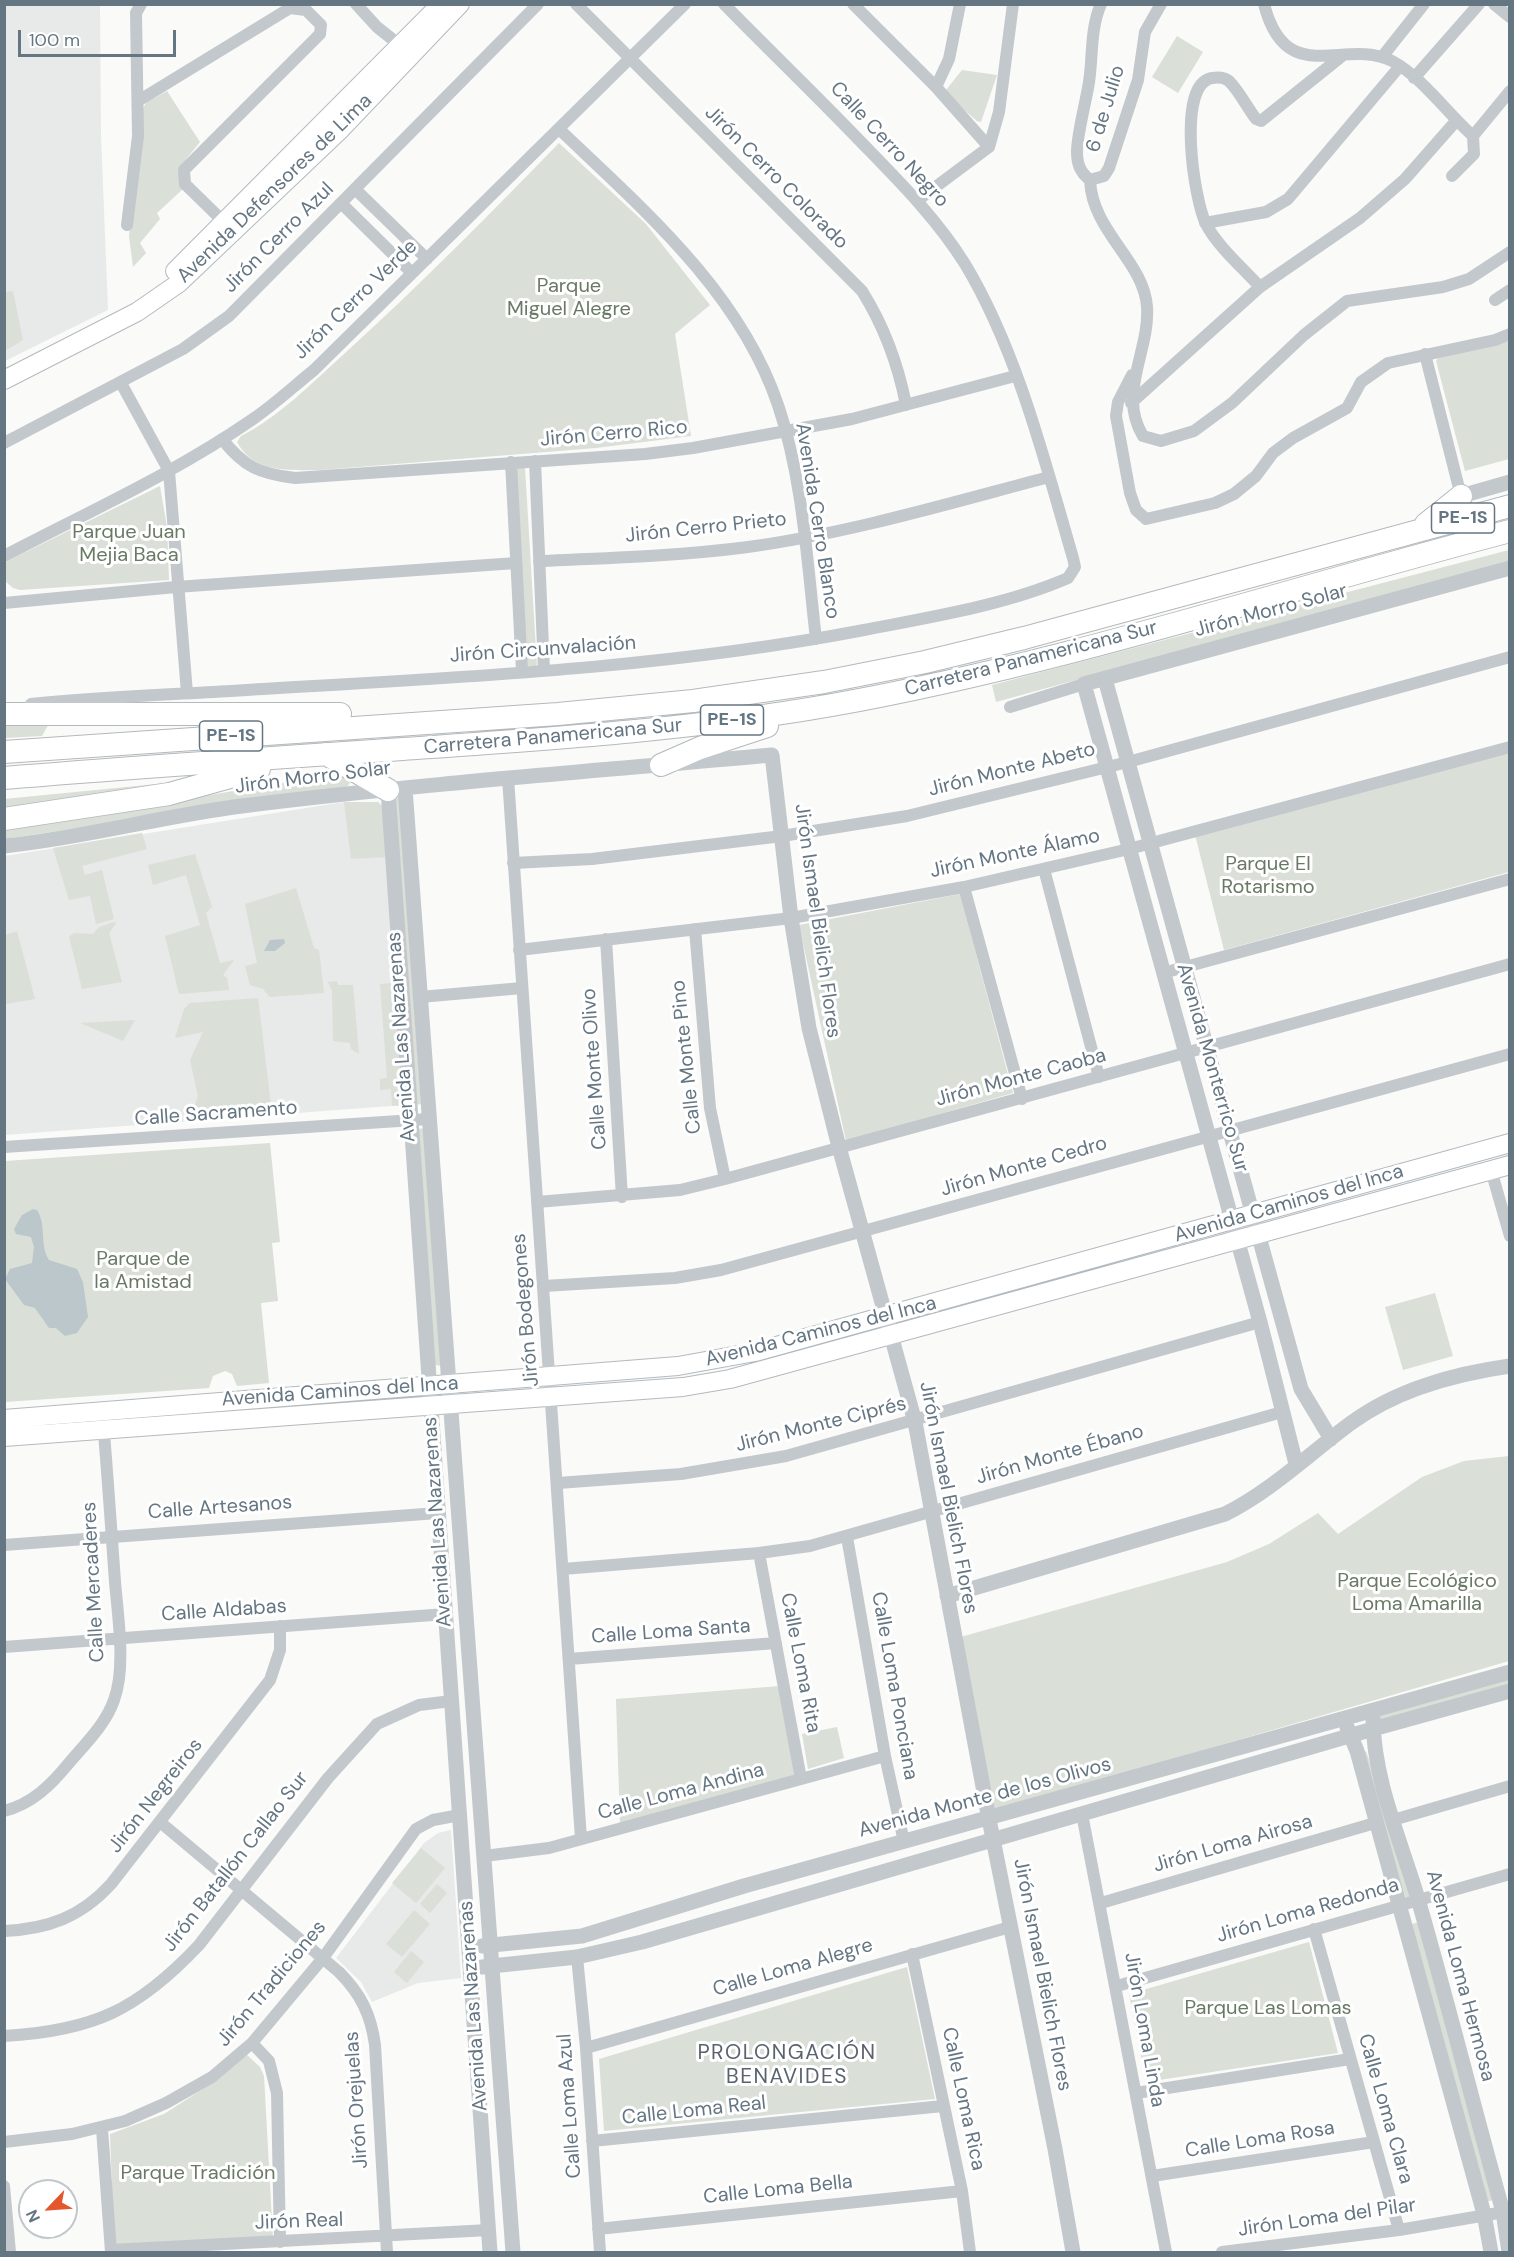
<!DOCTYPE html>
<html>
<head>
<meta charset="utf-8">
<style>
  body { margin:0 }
  #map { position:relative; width:1514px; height:2257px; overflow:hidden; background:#fafaf8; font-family:"DM Sans",sans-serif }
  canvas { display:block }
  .frame { position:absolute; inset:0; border:6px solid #657683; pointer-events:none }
  .north { position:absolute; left:18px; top:2179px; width:60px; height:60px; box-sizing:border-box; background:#fff; border:2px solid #c1c8cd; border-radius:50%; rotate:245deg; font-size:16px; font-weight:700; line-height:24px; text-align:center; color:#657683 }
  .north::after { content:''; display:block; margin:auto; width:21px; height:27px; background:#e4572e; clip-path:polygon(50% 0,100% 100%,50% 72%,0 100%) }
  .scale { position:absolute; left:18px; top:30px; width:158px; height:27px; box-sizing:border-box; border:3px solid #657683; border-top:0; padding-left:8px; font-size:18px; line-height:21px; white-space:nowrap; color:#657683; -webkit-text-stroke:4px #fff; paint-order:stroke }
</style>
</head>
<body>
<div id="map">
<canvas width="1514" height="2257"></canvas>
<div class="frame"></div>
<div class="north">N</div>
<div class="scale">100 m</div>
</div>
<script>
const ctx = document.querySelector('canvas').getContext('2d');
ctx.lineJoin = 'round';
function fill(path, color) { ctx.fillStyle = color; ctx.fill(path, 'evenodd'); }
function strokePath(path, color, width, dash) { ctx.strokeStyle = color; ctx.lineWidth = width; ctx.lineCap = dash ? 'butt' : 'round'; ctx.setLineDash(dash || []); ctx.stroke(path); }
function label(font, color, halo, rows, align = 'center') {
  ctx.font = font + ' "DM Sans",sans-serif'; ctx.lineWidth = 6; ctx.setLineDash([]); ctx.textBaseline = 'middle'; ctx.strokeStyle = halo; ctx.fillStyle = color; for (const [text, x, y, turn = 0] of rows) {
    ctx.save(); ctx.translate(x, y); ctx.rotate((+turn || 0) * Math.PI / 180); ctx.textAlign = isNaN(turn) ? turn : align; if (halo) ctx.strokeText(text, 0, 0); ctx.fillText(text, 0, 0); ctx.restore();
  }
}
fill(new Path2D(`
  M5 5H100L101 135 108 310 5 361Z
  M344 802H378L383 807 404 1105 5 1135V856Z
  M451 1830 461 1978 418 1983 372 2002 361 1982 336 1958 424 1843 438 1833Z`), '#e8e9e9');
fill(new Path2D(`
  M1177 36 1203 52 1178 93 1152 77Z
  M962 70 997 75 981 122 977 121 948 96 946 90Z
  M167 91 200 142 179 168 183 189 157 213 160 219 140 243 146 253 133 267 129 236 143 108 147 102Z
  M559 143 646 224 710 305 675 334 691 436 596 448 321 470C291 470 254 474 237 442L241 436C279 417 313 382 344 354 419 286 489 215 559 143Z
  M13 291 23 340 5 351V292Z
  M1509 341V459L1465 471 1436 361 1439 356Z
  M515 468H525L537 666H527Z
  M160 486 167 527 169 580 20 590 13 588 5 581V564L7 561Z
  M1509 550V561L996 702 992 685Z
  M51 720 42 736 5 738 4 722Z
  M1509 752V872L1224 950 1195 835Z
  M336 774 352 780 347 787 5 839V829Z
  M167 783 5 811 4 799Z
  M393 798H399L421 1104 415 1105Z
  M344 802H378L383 807 386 857 351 859Z
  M142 833 147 849 82 866 85 875 102 870 114 919 96 924 90 896 69 900 53 848Z
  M195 854 212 907 206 913 220 963 234 960 223 975 227 978 229 990 179 994 165 936 200 925 186 875 153 885 148 865Z
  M296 888 314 948 319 950 324 993 270 997 263 989 250 985 245 966 257 963 245 904Z
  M960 894 1013 1093 846 1141 799 925Z
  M114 922 116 923 109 933 122 982 82 989 69 937 74 933 93 934 99 927Z
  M17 931 35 999 5 1004V935Z
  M337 981 338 985H353L359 1054 351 1049 350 1043 333 1041 332 991 328 982Z
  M395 983 404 1105 392 1106 391 1089 380 1090V1079L387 1078 380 984Z
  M258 998 272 1113 190 1118 198 1096 190 1060 203 1032 175 1038 184 1009 190 1003Z
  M135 1020 123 1041 80 1023Z
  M425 1128 442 1366 435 1365 418 1129Z
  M270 1143 280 1242 272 1243 278 1301 261 1303 269 1383 237 1386 232 1374 225 1371 213 1376 209 1388 5 1402V1161Z
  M1435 1293 1453 1356 1403 1370 1385 1307Z
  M1509 1456V1661L991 1812 957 1638 1227 1562 1269 1544 1318 1513 1338 1534 1422 1477 1464 1461Z
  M1509 1678V1685L1382 1720 1378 1719 1383 1713Z
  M780 1686 796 1776 620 1824 616 1699Z
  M837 1727 844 1758 808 1769 802 1734Z
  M1366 1751 1417 1895 1400 1899 1361 1754Z
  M421 1848 445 1868 416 1903 392 1883Z
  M437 1884 447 1893 430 1913 420 1904Z
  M414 1910 430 1924 402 1957 386 1944Z
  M1419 1922 1494 2200 1485 2202 1408 1925Z
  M1309 1942 1338 2053 1146 2082 1129 1994Z
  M411 1951 424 1962 407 1983 394 1972Z
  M907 1967 935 2099 604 2131 599 2059Z
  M246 2054 260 2067 264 2076 273 2239 114 2247 110 2134 164 2114 209 2085Z`), '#dadfd7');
fill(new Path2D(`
  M284 939 285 943 275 951H264L270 940Z
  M33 1209 37 1210C47 1226 39 1244 49 1260L77 1269 83 1282 88 1317 77 1333 65 1336 56 1328H49L35 1308 24 1305 5 1279 10 1269 32 1263 34 1247 31 1237 16 1234 14 1229 22 1215Z`), '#bbc7cb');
const secondary = new Path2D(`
  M175 271 441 4
  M4 380 137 312 179 283 339 131 460 4
  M4 1419 678 1366 755 1352 1510 1143
  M4 1437 683 1387 730 1379 1510 1165`);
const motorway = new Path2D(`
  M1426 524 1461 496
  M4 714H340
  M4 752 558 714 693 701 824 682 925 662 1024 638 1510 506
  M326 754 388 790
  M661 765 700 748 767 726
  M4 778C137 767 270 758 403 749 547 739 690 730 832 705 1061 664 1284 590 1510 531
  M4 819 169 794 259 769`);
strokePath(secondary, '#b3babf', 20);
strokePath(motorway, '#b4b9bd', 24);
strokePath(new Path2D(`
  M356 4 377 27 406 50
  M576 4 862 291C884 326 898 364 906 405
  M853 4 936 87 989 147
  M1264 4C1286 90 1344 37 1392 61 1421 76 1448 114 1473 136L1474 154 1452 176
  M1494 4 1510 17
  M1382 57 1424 4
  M1414 78 1479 4
  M936 87 949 59 960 4
  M138 101 290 8 306 10 321 25 320 34 184 170 185 184 229 227
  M559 129C643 209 740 292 778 405 803 479 807 562 816 639
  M1473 136 1510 91
  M1090 180C1092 232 1144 261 1147 307 1150 351 1117 394 1143 436L1161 441 1194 431 1232 403 1304 335 1347 301 1443 287 1469 279 1510 252
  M1090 180 1104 176 1109 168 1138 80 1145 32 1161 4
  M1090 180C1080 172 1077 164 1077 152 1077 134 1086 102 1089 82 1093 56 1090 29 1101 4
  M355 189 427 259
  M918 200 989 147 999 112 1013 4
  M341 203 412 273
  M1205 223 1266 212 1288 199 1400 66
  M127 225 138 136 136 13 141 4
  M1260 287C1243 268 1218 247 1206 224 1194 200 1176 84 1212 78 1218 77 1224 77 1229 81 1239 91 1247 107 1256 119L1261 121 1342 56
  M1495 300 1510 290
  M1425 354 1461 496
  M1132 375 1118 402 1116 416 1130 493 1136 510 1146 519 1215 503 1234 494 1256 476 1273 453 1293 438 1347 408 1361 382 1388 363 1495 340 1510 334
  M121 383 169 471 187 693
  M1131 403 1260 287 1360 218 1405 179 1456 121
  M222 439C244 467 260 474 295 478L645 454 693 448 852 419 1015 376
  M4 443 183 349 229 316 538 4
  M535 461 544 670
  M511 462 522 671
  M4 556C88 512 175 473 253 419 275 404 294 386 314 370L685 4
  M539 561C609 558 679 556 748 547 850 533 950 503 1049 477
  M4 603 176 587 516 563
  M31 704C97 697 164 695 231 691 442 678 656 670 864 630 931 617 1006 605 1068 578L1075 567 1073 558C1045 462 1017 350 965 264 937 219 899 181 862 143 817 96 770 51 724 4
  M1010 707 1084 684
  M508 778 581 1839
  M513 863 592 859 782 836 907 816 1128 762 1510 657
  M1044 869 1099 1077
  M964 887 1022 1099
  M695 929 710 1108 725 1179
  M606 939 622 1197
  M519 950 791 918 964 887 1129 849 1510 747
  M1163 973 1510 879
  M420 997 522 988
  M4 1147 429 1119
  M1491 1170 1510 1236
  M537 1202 680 1190 725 1179 1510 964
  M544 1286 675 1278 721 1270 1510 1054
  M558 1483 681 1474 786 1456 1260 1322
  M847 1537 885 1756 904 1842
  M4 1545 438 1513
  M759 1553 801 1779
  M563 1569 759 1553 810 1546 1282 1412
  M4 1647 446 1614
  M569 1659 776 1643
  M4 1811C32 1804 51 1785 69 1763 85 1744 106 1724 114 1700 126 1668 118 1617 115 1582 111 1525 107 1467 102 1409
  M1082 1814 1166 2252
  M1393 1820 1510 1786
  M160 1822 339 1972C361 1994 371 2015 375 2045L387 2252
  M484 1856 549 1848 885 1756
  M1101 1903 1375 1823
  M1314 1929 1399 2230
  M4 1931C48 1929 81 1917 111 1884L270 1680 280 1650V1626
  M912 1954 962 2191 970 2252
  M577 1957 586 2048 600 2252
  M1117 1986 1510 1874
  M4 2036C93 2031 138 2010 199 1945L328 1778 377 1724 419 1705 451 1701
  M252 2043 269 2061 277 2093 280 2242
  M586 2048 1010 1927
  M1136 2093 1350 2059
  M102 2129 111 2252
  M592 2141 943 2106
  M4 2142 72 2134 125 2121 166 2103 212 2077 252 2043 323 1958 416 1829 433 1820 460 1815
  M1152 2176 1374 2142
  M4 2186 10 2252
  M598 2229 962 2191
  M111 2250 489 2230
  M1222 2252 1399 2230 1510 2211`), '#c3c8cc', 12);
strokePath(new Path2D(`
  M1461 496 1510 482
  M1105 679 1301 1389 1331 1439
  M405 788 513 2252
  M388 790 490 2252
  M4 846C84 838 162 816 242 806 418 784 595 771 772 755L791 918 809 1028 839 1147 915 1422 989 1819 1055 2149 1073 2252
  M1296 1464 1260 1322 1084 684 1510 568
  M947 1596 1225 1514C1271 1491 1309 1454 1351 1423 1397 1389 1454 1374 1510 1366
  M1373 1718C1373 1779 1401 1841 1418 1899 1448 2003 1474 2108 1503 2212L1509 2252
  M1347 1727 1357 1751 1484 2214 1491 2252
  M482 1946 582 1936 744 1886 1510 1672
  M482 1967 577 1957 642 1942 1373 1729 1510 1691`), '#c3c8cc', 15);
strokePath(secondary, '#fff', 18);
strokePath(motorway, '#fff', 22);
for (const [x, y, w] of [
  [1463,518,63],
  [732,720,63],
  [231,736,63]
]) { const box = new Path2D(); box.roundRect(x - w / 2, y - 15, w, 30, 4.5); ctx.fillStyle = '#fff'; ctx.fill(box); strokePath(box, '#657683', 1.5); }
label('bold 18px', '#657683', null, [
  ["PE-1S",1463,518],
  ["PE-1S",732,720],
  ["PE-1S",231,736]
]);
label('20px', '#657683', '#fff', [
  ["6 de Julio",1106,109,-73],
  ["Calle Cerro Negro",889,145,47],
  ["Jirón Cerro Colorado",776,178,45],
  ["Avenida Defensores de Lima",275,189,-44],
  ["Jirón Cerro Azul",279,238,-45],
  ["Jirón Cerro Verde",356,300,-44],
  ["Jirón Cerro Rico",614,434,-5],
  ["Avenida Cerro Blanco",817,521,81],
  ["Jirón Cerro Prieto",706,528,-6],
  ["Jirón Morro Solar",1271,611,-15],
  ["Jirón Circunvalación",543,650,-4],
  ["Carretera Panamericana Sur",1031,659,-14],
  ["Carretera Panamericana Sur",553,737,-5],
  ["Jirón Monte Abeto",1012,770,-14],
  ["Jirón Morro Solar",313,778,-7],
  ["Jirón Monte Álamo",1015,854,-12],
  ["Jirón Ismael Bielich Flores",817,921,82],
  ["Avenida Las Nazarenas",402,1037,-94],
  ["Calle Monte Pino",687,1057,-96],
  ["Avenida Monterrico Sur",1212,1068,74],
  ["Calle Monte Olivo",595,1069,-94],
  ["Jirón Monte Caoba",1021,1078,-15],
  ["Calle Sacramento",216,1114,-4],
  ["Jirón Monte Cedro",1024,1167,-16],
  ["Avenida Caminos del Inca",1289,1204,-16],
  ["Jirón Bodegones",526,1310,-95],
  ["Avenida Caminos del Inca",821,1332,-14],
  ["Avenida Caminos del Inca",340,1392,-4],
  ["Jirón Monte Ciprés",821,1425,-14],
  ["Jirón Monte Ébano",1060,1455,-16],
  ["Jirón Ismael Bielich Flores",948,1498,79],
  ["Calle Artesanos",220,1508,-4],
  ["Avenida Las Nazarenas",438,1522,-94],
  ["Calle Mercaderes",94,1582,-93],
  ["Calle Aldabas",224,1611,-4],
  ["Calle Loma Santa",671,1632,-4],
  ["Calle Loma Rita",800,1663,79],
  ["Calle Loma Ponciana",894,1686,80],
  ["Calle Loma Andina",681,1792,-15],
  ["Jirón Negreiros",156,1796,-52],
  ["Avenida Monte de los Olivos",985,1798,-15],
  ["Jirón Loma Airosa",1233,1844,-16],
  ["Jirón Batallón Callao Sur",236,1862,-52],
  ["Jirón Loma Redonda",1308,1911,-16],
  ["Calle Loma Alegre",793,1968,-16],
  ["Jirón Ismael Bielich Flores",1042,1975,79],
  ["Avenida Loma Hermosa",1460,1976,75],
  ["Jirón Tradiciones",272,1984,-50],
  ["Avenida Las Nazarenas",474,2006,-94],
  ["Jirón Loma Linda",1144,2030,80],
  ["Calle Loma Rica",963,2099,78],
  ["Jirón Orejuelas",357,2100,-94],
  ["Calle Loma Azul",570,2106,-94],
  ["Calle Loma Clara",1385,2109,74],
  ["Calle Loma Real",694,2111,-6],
  ["Calle Loma Rosa",1260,2140,-9],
  ["Calle Loma Bella",778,2190,-6],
  ["Jirón Loma del Pilar",1327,2218,-8],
  ["Jirón Real",299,2222,-2]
]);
label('20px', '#687a64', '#fff', [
  ["Parque",569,287],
  ["Miguel Alegre",569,310],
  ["Parque Juan",129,533],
  ["Mejia Baca",129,556],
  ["Parque El",1268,865],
  ["Rotarismo",1268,888],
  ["Parque de",143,1260],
  ["la Amistad",143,1283],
  ["Parque Ecológico",1417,1582],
  ["Loma Amarilla",1417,1605],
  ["Parque Las Lomas",1268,2009],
  ["Parque Tradición",198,2174]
]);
ctx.letterSpacing = '1.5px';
label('21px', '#57646e', '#fff', [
  ["PROLONGACIÓN",787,2053],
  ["BENAVIDES",787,2077]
]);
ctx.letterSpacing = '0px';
</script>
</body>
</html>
